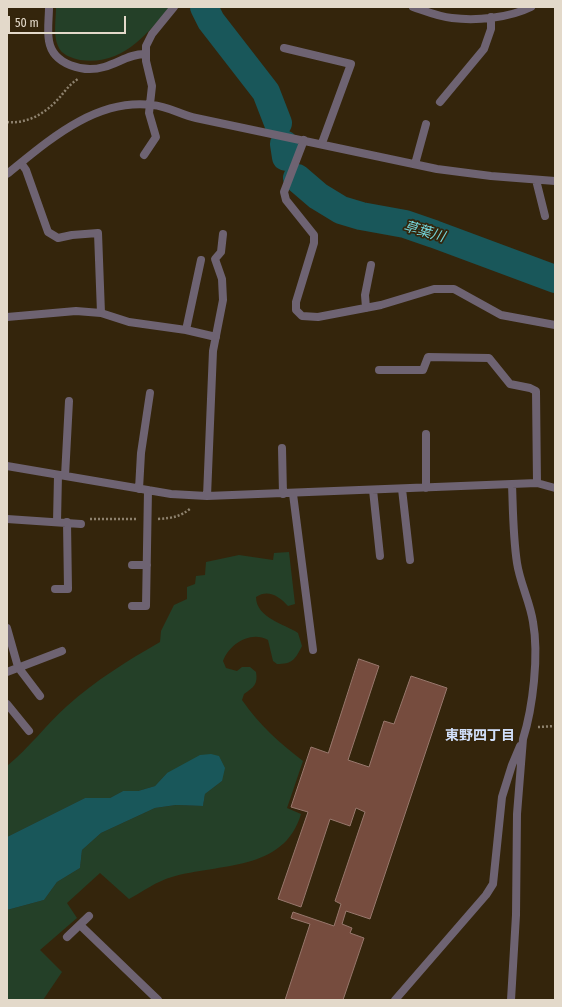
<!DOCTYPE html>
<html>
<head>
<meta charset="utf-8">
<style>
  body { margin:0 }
  #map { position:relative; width:562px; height:1007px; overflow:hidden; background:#34250c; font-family:"Fira Sans Condensed",sans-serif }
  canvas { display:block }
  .frame { position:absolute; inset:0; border:8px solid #e3d9ca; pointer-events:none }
  .scale { position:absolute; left:8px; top:16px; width:118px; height:18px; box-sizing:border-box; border:2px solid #e3d9ca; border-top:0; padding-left:5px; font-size:12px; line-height:14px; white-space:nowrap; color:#e3d9ca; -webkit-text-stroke:3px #34250c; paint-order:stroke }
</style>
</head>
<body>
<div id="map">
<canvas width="562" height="1007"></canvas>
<div class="frame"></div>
<div class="scale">50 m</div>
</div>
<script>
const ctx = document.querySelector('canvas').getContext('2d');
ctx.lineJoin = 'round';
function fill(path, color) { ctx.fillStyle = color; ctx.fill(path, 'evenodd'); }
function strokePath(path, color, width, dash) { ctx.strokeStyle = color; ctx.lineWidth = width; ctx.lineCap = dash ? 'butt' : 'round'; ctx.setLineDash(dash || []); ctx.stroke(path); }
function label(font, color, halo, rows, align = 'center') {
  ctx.font = font + ' "Fira Sans Condensed","Noto Sans JP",sans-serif'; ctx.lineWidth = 3.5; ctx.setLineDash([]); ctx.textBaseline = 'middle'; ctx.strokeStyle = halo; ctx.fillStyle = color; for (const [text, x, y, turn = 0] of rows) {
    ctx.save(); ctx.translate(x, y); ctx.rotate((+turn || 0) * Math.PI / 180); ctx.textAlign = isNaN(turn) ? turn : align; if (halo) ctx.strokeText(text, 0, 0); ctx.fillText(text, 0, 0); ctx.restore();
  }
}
fill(new Path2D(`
  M56 7H170C146 35 122 66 80 60 72 58 61 55 58 46 53 35 56 19 56 7Z
  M289 552 295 604 288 606C279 596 268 589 256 597 256 618 285 624 298 633L302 646C295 660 292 664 277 664L273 661 268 640C251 630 229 644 223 661L226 668 237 671 242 667H250L256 672C258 684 254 687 244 694L242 700C259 725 280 743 303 761L287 808 301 814C284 872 219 863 172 877 157 881 142 892 129 899L100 873 67 903 77 918 40 950 62 972 43 1000H7V910L44 900 57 882 80 868 82 850 101 833 155 808 176 805 203 806 205 794 222 781 167 773 155 786 138 791H123L110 798H85L7 837V766C29 748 46 725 67 706 96 680 127 661 160 642L161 631 174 605 187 599V587L195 584 196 576 205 575 206 562 239 555 273 560 274 553Z`), '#244028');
fill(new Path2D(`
  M211 754 219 756 225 768 222 781 205 794 203 806 176 805 155 808 101 833 82 850 80 868 57 882 44 900 7 910V837L85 798H110L123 791H138L155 786 167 773 200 755Z`), '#19575a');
strokePath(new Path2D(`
  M204 7 211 21 266 92 278 123
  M284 144 286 157
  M297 178 318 196 341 210 361 216 405 224 434 234 555 279`), '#19575a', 28);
const building = new Path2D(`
  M359 659 379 666 348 760 369 767 384 721 394 724 411 676 447 688 370 919 346 911 342 924 352 928 350 933 364 938 343 1000H285L310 924 291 918 293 912 334 926 341 904 335 901 365 812 356 808 350 826 330 819 301 907 278 899 308 812 291 807 311 747 328 753Z`);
fill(building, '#764c3e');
strokePath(building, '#97776c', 1);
strokePath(new Path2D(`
  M7 122C28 124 46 113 60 97 65 91 70 84 78 79
  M90 519H137
  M158 519C172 518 180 517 191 508
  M538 727 555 726`), '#8e826e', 2.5, [2, 2]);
strokePath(new Path2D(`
  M49 7C49 18 47 30 49 41 53 65 84 73 104 67 119 63 129 54 145 54
  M413 7C425 11 439 17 452 18 476 21 509 18 531 7
  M284 48 351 64 322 143
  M440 102 484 49 491 29V17
  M304 140 284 192 286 200 314 235V243L296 302V310L302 316 318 317 381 305 434 289H454L501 315 555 325
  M144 155 156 137 149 113 152 86 146 61V46L152 34 174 7
  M21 163 26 170 48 232 58 238 72 235 98 233 101 313
  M415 164 426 124
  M7 174C48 141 95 98 152 105 168 106 181 115 196 118L437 169 491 176 555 181
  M536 180 545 216
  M366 308 365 295 371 265
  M7 317 76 311 101 313 129 322 186 330 216 337
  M186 330 201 260
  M379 370H423L428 357 489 358 510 384 530 388 536 391 537 483
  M426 434V488
  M282 448 283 494
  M7 466 171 494 207 496 537 483 555 488
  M65 476 69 401
  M139 489 141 453 150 393
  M402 489 410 560
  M373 490 380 556
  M293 494 313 650
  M207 496 213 351 223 300 222 279 215 259 221 252 223 234
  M7 519 81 524
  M57 522 58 475
  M132 565H147
  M55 589H68L67 522
  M132 606H146L148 490
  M7 628 18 667 40 696
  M7 672 62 651
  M7 704 29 731
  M80 925 158 1000
  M67 937 89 916
  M395 1000 486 895 493 884 502 797 512 765 520 746
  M511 1000 516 915 517 814 523 739C533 707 539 655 533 622 530 602 520 583 517 563 513 537 513 510 512 484`), '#6e6372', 8);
label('italic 14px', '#74d4d9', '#34250c', [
  ["草葉川",424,232,16]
]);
label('bold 14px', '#d2e0fb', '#34250c', [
  ["東野四丁目",480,736]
]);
</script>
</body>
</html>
